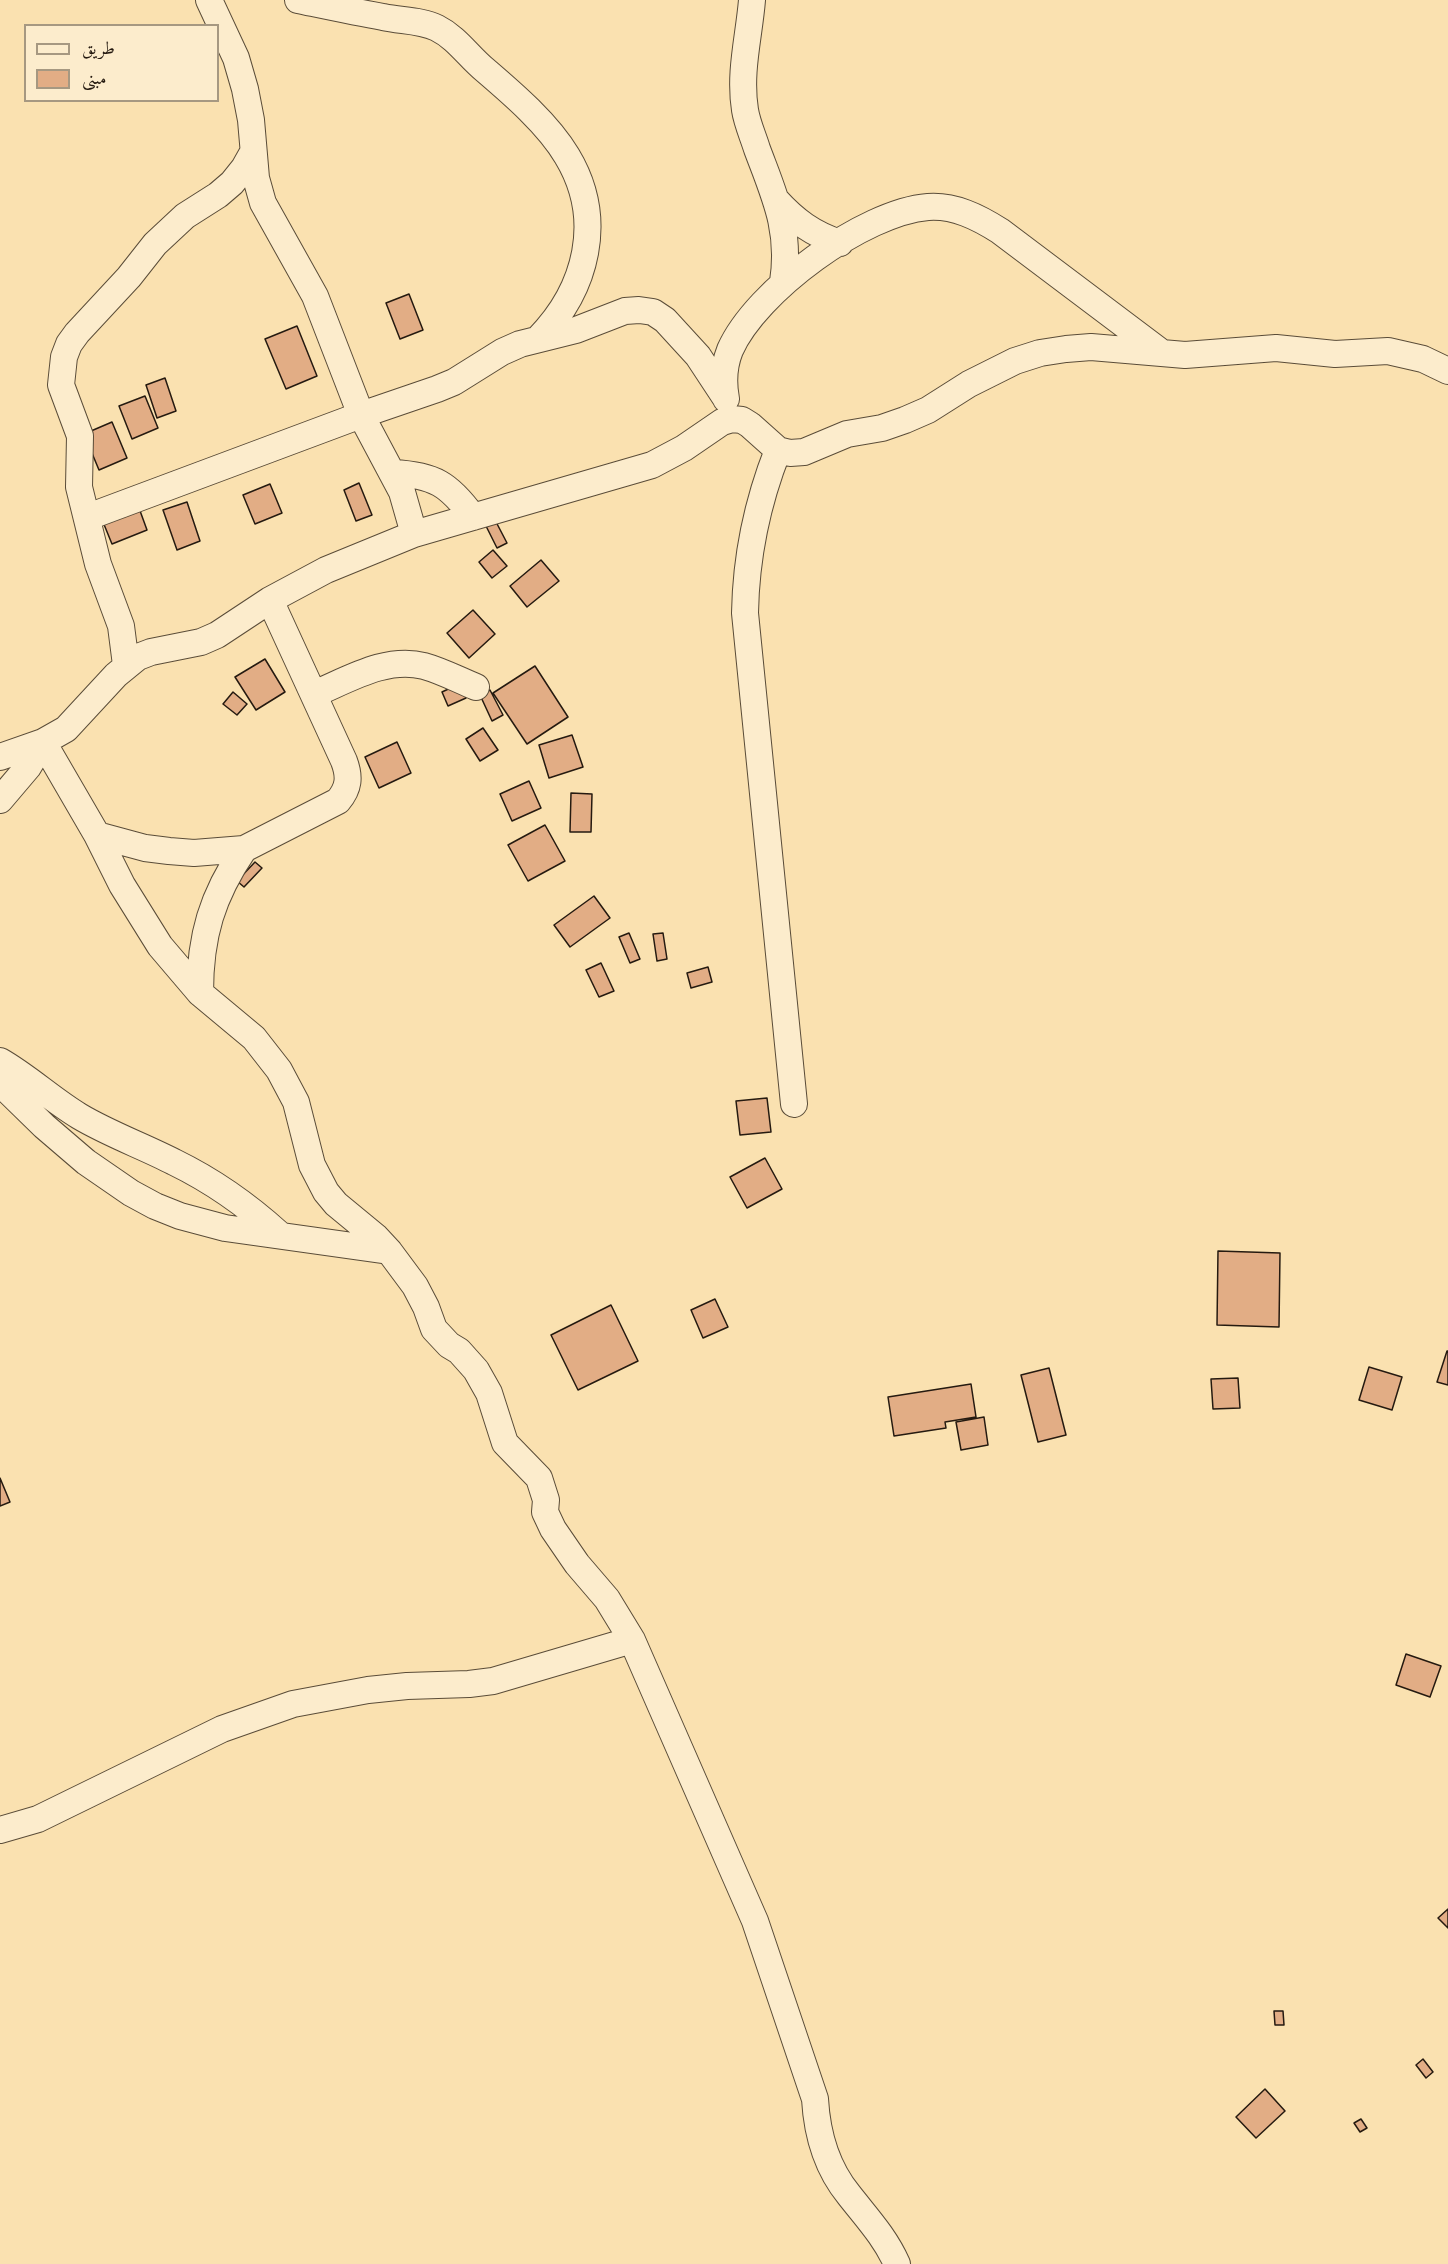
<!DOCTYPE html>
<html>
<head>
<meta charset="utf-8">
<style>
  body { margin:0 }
  #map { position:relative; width:1448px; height:2264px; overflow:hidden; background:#fae1b0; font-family:"Gentium Book Plus",Amiri,serif }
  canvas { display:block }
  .legend { position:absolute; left:24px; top:24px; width:195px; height:78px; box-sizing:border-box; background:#fceccc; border:2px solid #a69881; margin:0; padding:8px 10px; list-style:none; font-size:18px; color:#251a10 }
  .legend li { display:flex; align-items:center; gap:12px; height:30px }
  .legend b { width:30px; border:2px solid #a69881 }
</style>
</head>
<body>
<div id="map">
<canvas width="1448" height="2264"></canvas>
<ul class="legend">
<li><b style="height:8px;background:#fceccc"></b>طريق</li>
<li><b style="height:16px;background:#e2ad85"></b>مبنى</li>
</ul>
</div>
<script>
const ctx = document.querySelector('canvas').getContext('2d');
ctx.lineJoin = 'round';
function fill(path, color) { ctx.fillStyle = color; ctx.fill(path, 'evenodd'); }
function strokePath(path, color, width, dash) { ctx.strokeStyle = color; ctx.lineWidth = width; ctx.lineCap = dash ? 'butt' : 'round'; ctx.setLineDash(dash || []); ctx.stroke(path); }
const building = new Path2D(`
  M409 294 423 330 400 339 386 303Z
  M297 326 317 376 286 389 265 339Z
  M165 378 176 411 157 418 146 385Z
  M145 396 158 428 132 439 119 406Z
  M112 422 127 458 99 470 84 434Z
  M359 483 372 515 356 521 344 490Z
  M270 484 282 513 255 524 243 495Z
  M187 502 200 541 177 550 163 510Z
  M139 508 147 530 112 544 103 522Z
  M494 518 507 543 497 548 484 522Z
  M493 550 507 566 492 578 479 562Z
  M541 560 559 581 527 607 510 586Z
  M473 610 495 634 469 658 447 633Z
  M265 659 285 692 256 710 235 677Z
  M535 666 568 717 527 744 493 693Z
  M459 684 466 698 448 706 442 692Z
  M490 690 503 715 492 721 480 695Z
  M233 692 247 704 237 715 223 704Z
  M483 728 498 750 480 761 466 739Z
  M572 735 583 767 549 778 539 745Z
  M397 742 411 773 379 788 365 757Z
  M529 781 541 808 512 821 500 794Z
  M571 793 592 794 591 832H570Z
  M545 825 565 861 528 881 508 845Z
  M255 862 262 868 244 887 237 881Z
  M594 896 610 918 570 947 554 925Z
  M629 933 640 959 630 963 619 937Z
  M663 933 667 959 657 961 653 934Z
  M601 963 614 991 599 997 586 970Z
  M708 967 712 982 691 988 687 973Z
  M767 1098 771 1132 740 1135 736 1101Z
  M765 1158 782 1189 747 1208 730 1177Z
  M1218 1251 1280 1253 1279 1327 1217 1325Z
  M715 1299 728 1327 703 1338 691 1310Z
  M611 1305 638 1361 578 1390 551 1335Z
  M1447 1351H1448V1385L1437 1382Z
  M1369 1367 1402 1377 1392 1410 1359 1400Z
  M1049 1368 1066 1435 1038 1442 1021 1375Z
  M1238 1378 1240 1408 1213 1409 1211 1379Z
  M971 1384 976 1417 945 1422 946 1428 894 1436 888 1397Z
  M984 1417 988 1445 961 1450 956 1422Z
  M0 1478 10 1502 0 1506Z
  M1406 1654 1441 1666 1430 1697 1396 1685Z
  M1448 1909V1928L1438 1918Z
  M1274 2011H1283L1284 2025H1275Z
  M1423 2059 1433 2072 1426 2078 1416 2065Z
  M1265 2089 1285 2111 1256 2138 1236 2117Z
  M1361 2119 1367 2128 1360 2132 1354 2123Z`);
fill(building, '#e2ad85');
strokePath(building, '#251a10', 1.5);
const minor = new Path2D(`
  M209 0 236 58 245 89 251 120 256 178 263 203 315 296 361 415 402 492 414 534
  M298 0C327 6 355 12 383 17 401 21 421 20 437 28 457 38 468 56 485 70 513 94 548 124 567 156 605 219 587 289 538 339
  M752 0C749 37 739 72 745 110 747 123 753 136 757 149 775 197 791 230 783 282
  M776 200C795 221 813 234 840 243
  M726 399C723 383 724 365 730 350 756 291 864 212 928 207 954 205 978 217 1000 231L1162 353
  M778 450C757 503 746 556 745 613L794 1104
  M393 473C434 475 449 484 473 517
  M88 517 361 415 437 389 454 382 502 352 520 344 576 330 625 311 639 310 653 312 665 320 698 356 725 397
  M126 665 121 626 98 564 79 487 80 436 61 385 64 357 69 344 77 333 129 277 155 244 185 216 218 195 232 183 244 168 253 152
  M314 694C348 680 386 656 424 666 442 671 459 680 476 687
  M0 757 43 742 66 729 116 675 138 657 151 652 201 642 217 635 270 600 326 570 414 534 652 465 684 448 722 422 732 419 742 420 750 425 778 450 790 453 804 452 847 434 882 428 905 420 928 410 969 384 1015 361 1040 353 1066 349 1091 347 1185 355 1276 348 1335 354 1388 351 1423 359 1448 371
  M0 800 28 767 43 742 97 835 122 885 160 946 200 993 254 1038 279 1070 296 1102 312 1165 326 1192 336 1204 376 1237 389 1251 415 1286 426 1307 434 1329 449 1345 459 1351 476 1370 489 1393 505 1443 539 1478 546 1500 545 1512 553 1529 577 1564 607 1599 632 1640 755 1921 815 2099C817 2134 826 2167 849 2195 867 2218 885 2237 897 2264
  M97 835 145 848 169 851 194 853 244 849 338 801C349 788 350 777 344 761L270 600
  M200 993C200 936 212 896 244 849
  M0 1061C28 1077 51 1099 79 1116 109 1134 143 1146 174 1162 213 1181 247 1205 279 1234
  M0 1083 44 1126 86 1162 131 1193 155 1206 180 1216 225 1228 389 1251
  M0 1830 38 1819 222 1729 293 1704 368 1690 407 1686 469 1684 493 1681 632 1640`);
strokePath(minor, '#5a4c38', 28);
strokePath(minor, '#fceccc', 26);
</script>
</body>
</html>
